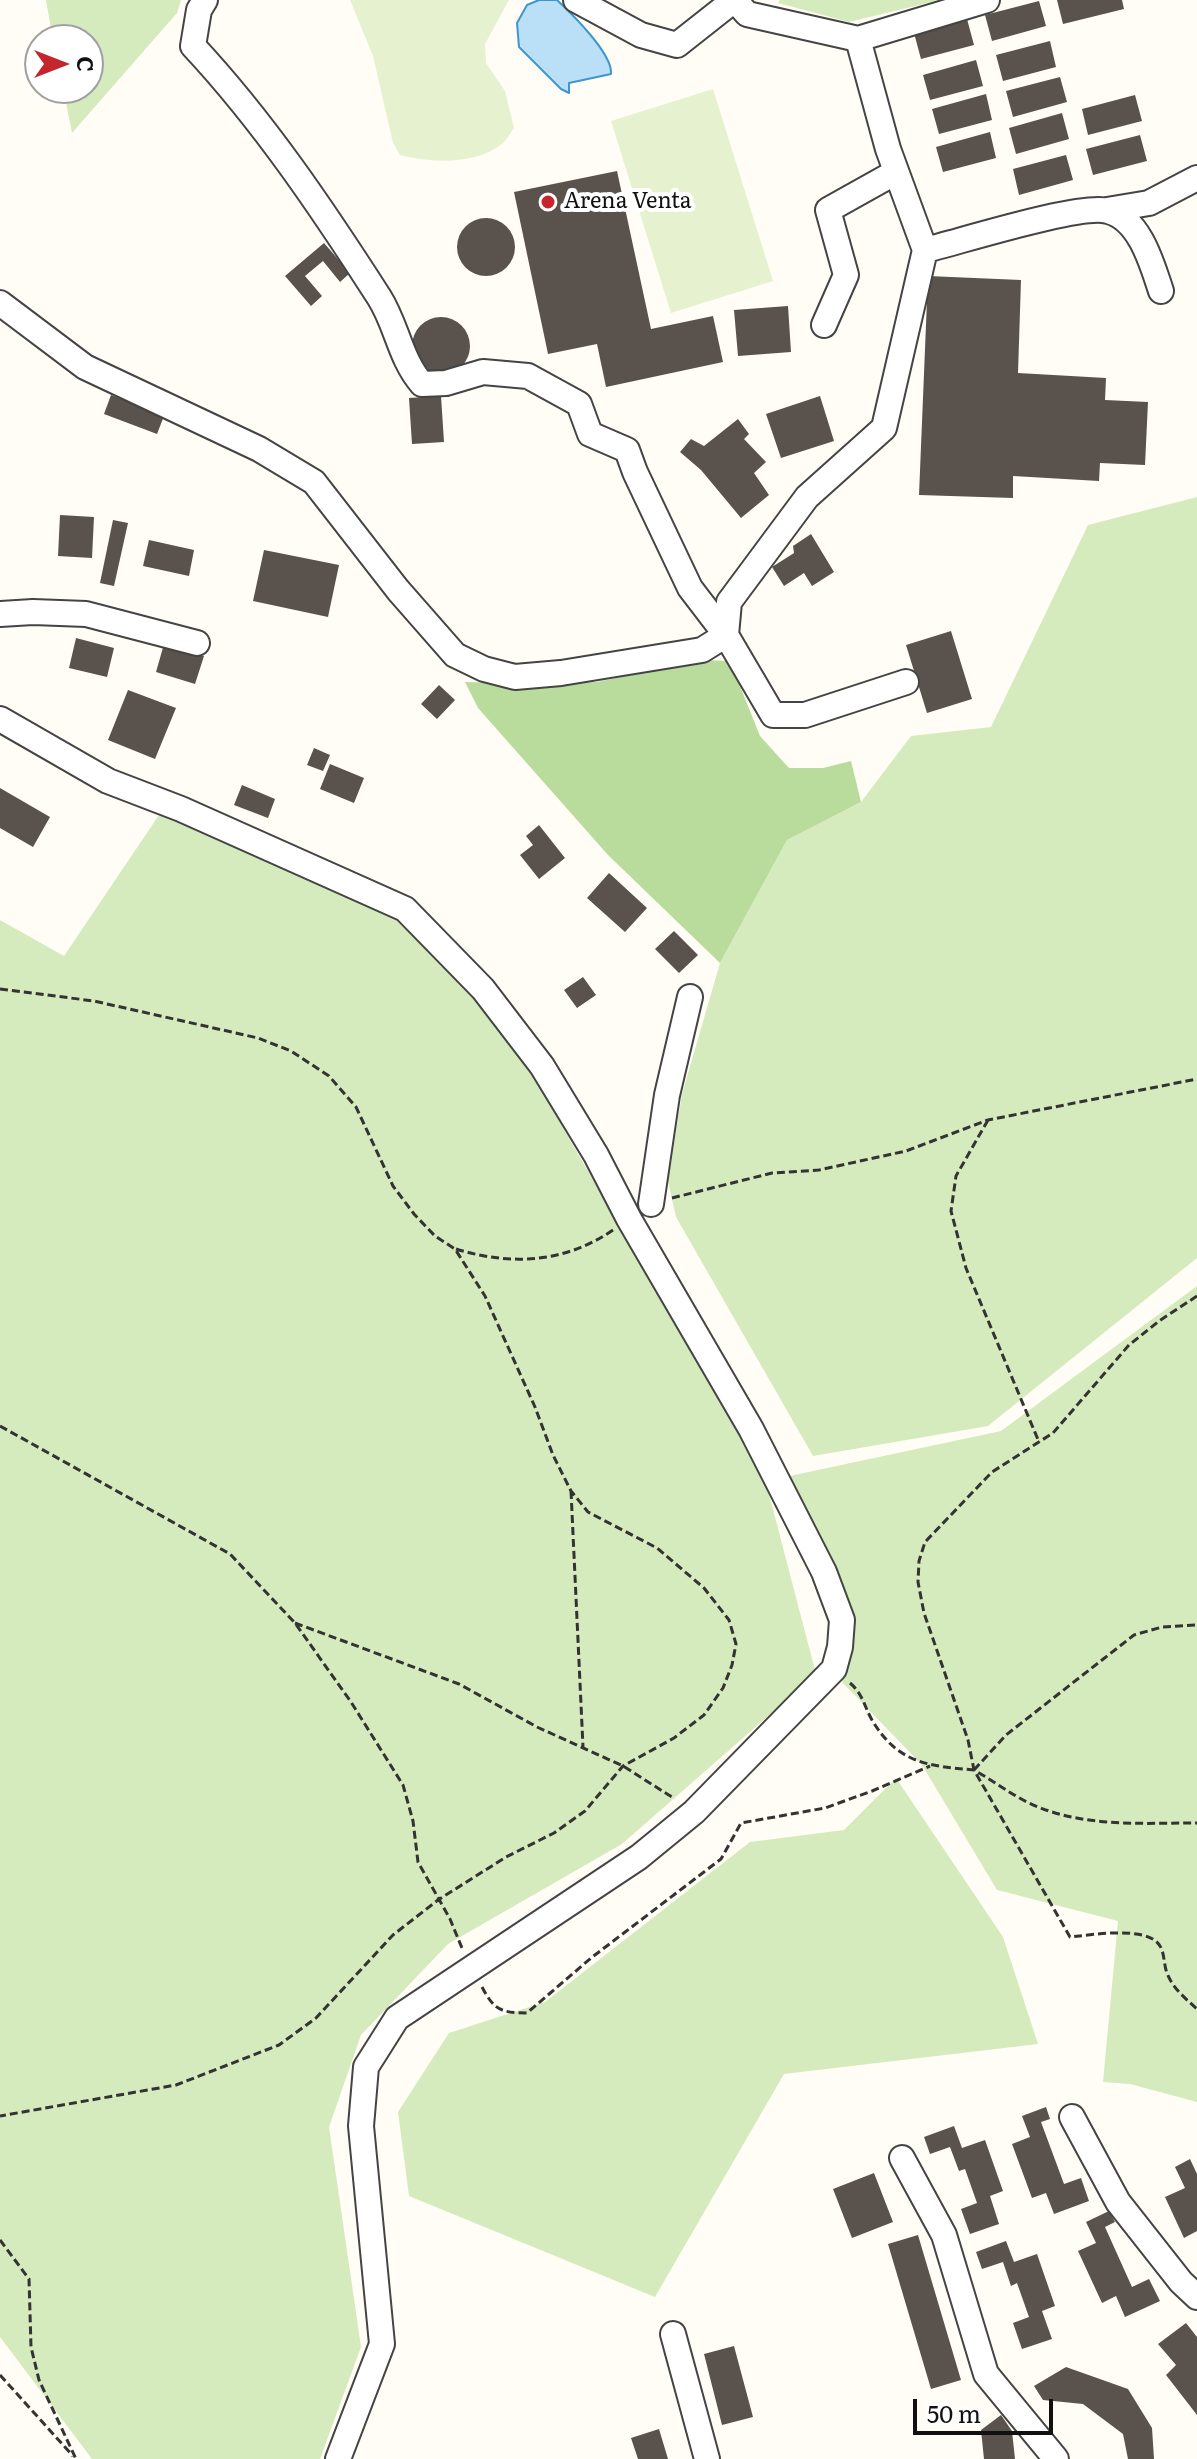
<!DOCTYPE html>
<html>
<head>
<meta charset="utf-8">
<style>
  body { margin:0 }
  #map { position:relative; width:1197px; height:2459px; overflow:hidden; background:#fffdf5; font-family:Literata,serif }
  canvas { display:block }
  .north { position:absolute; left:24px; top:24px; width:80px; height:80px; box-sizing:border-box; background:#fff; border:2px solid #a0a0a0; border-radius:50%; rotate:90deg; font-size:22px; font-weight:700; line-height:32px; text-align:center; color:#111 }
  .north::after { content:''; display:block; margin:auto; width:28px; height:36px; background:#c4262e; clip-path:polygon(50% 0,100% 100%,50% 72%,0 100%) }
  .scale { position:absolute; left:913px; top:2399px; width:140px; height:36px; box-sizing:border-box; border:4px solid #111; border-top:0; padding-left:10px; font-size:24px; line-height:28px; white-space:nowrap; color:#111; -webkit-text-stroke:6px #fff; paint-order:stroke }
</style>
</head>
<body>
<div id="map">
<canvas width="1197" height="2459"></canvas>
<div class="north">С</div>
<div class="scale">50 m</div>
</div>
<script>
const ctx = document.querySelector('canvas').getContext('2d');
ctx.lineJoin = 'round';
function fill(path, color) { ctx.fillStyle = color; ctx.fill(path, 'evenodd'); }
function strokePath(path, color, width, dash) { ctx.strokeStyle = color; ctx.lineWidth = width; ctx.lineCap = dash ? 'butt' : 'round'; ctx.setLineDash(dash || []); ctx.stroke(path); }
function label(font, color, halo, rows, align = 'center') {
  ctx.font = font + ' Literata,serif'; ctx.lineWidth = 8; ctx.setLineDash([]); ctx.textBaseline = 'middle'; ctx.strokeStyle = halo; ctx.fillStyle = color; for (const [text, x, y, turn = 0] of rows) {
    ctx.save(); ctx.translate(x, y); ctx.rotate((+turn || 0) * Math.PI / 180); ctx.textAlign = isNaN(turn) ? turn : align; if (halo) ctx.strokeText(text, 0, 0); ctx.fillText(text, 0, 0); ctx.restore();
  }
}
fill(new Path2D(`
  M46 0H181L177 13 72 133 63 88H88V40H53Z
  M780 0H940L849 22 778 3Z
  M1197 497V1258L988 1426 813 1456 676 1217 668 1181 682 1094 720 963 787 840 861 802 911 736 991 727 1088 525Z
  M159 815 259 849 394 916 474 996 536 1074 563 1128 764 1475 816 1674 622 1844 448 1944 361 2035 329 2127 361 2347 320 2459H92L0 2337V920L64 956Z
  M1197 1286V2102L1130 2084 1103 2082 1118 1921 997 1890 922 1765 842 1682 840 1610 785 1477 1001 1431Z
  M896 1778 1003 1937 1038 2044 784 2074 655 2297 409 2196 398 2112 449 2033 545 2002 750 1842 844 1830Z`), '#d5ebbd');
fill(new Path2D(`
  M702 660 730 661 760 736 789 768H823L851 761 861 802 787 840 720 963 608 855 478 708 465 682 541 684 597 682Z`), '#b9dc9c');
fill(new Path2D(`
  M350 0H509L485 44 486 63 505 91 514 128C510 133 507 140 502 144 475 165 432 163 400 155L393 143 373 56Z
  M713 89 773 281 671 313 611 121Z`), '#e6f2cf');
const water = new Path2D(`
  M539 0H557C572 14 613 54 611 74L569 83V93L561 89 519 47 517 23 527 5Z`);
fill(water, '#b9e0f7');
strokePath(water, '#3f96cf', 2);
fill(new Path2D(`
  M1057 0H1122L1124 9 1063 24Z
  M1039 1 1046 26 992 41 985 15Z
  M967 19 974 45 921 59 914 33Z
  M1050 41 1056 67 1003 81 996 55Z
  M976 60 983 86 930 100 923 75Z
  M1060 77 1067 102 1013 117 1006 91Z
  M986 94 992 120 939 134 932 109Z
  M1135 95 1142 121 1088 135 1082 109Z
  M1062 113 1069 139 1016 154 1009 128Z
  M990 132 996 158 943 172 936 147Z
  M1140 135 1147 161 1093 175 1086 149Z
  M1066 155 1073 180 1019 195 1013 169Z
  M617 171 651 329 713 316 723 362 606 387 597 344 548 354 514 192Z
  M457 247a29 29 0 1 1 58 0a29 29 0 1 1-58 0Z
  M324 243 350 273 340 282 323 261 305 276 322 296 311 306 285 276Z
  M928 276 1021 280 1018 373 1106 378 1105 400 1148 402 1145 465 1100 463 1099 481 1013 476V498L919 495Z
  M788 306 791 352 738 356 734 310Z
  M412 346a29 29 0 1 1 58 0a29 29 0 1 1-58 0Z
  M111 395 164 416 157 434 104 414Z
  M441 396 444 442 412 444 409 398Z
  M820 396 834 441 781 458 766 414Z
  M738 419 749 434 744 439 766 462 754 473 769 495 741 518 701 470 680 452 691 439 704 446Z
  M60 515 94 517 92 558 58 556Z
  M113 520 128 523 114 586 100 583Z
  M811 534 834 572 812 586 804 573 784 586 772 567 794 553 793 546Z
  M149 540 194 550 189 576 143 566Z
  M264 550 339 565 328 617 253 601Z
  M951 631 972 699 927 713 906 645Z
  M76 638 114 648 107 677 69 668Z
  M164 644 204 656 195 684 156 672Z
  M439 685 455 700 437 719 421 704Z
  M128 690 176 708 155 759 108 740Z
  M314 748 330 755 323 771 307 765Z
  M330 764 364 778 354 803 320 789Z
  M242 785 275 799 268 818 234 805Z
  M0 788 50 817 33 847 0 828Z
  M539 825 565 858 539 879 520 855 533 845 526 836Z
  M609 873 647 908 625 932 587 898Z
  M674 931 698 955 679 973 655 949Z
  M583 977 596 995 577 1008 564 990Z
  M1046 2107 1050 2119 1041 2122 1064 2184 1081 2178 1089 2201 1054 2214 1046 2193 1032 2198 1012 2144 1030 2137 1022 2116Z
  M954 2126 962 2148 985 2140 1003 2191 990 2196 999 2224 970 2234 961 2209 977 2203 965 2169 959 2171 950 2147 930 2154 924 2137Z
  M1190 2159 1197 2174V2231L1184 2238 1165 2197 1185 2188 1175 2167Z
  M874 2173 893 2222 852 2238 833 2189Z
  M1109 2211 1115 2222 1105 2227 1132 2287 1149 2279 1160 2301 1125 2317 1116 2296 1102 2303 1078 2251 1096 2243 1086 2222Z
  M918 2235 961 2380 931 2389 888 2244Z
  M1006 2241 1014 2262 1037 2254 1055 2306 1042 2311 1052 2339 1022 2349 1013 2323 1029 2317 1017 2283 1011 2286 1003 2262 982 2269 976 2252Z
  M1186 2323 1197 2337V2415L1166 2375 1176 2365 1158 2344Z
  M734 2346 753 2417 722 2425 704 2354Z
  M1066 2367 1128 2389 1152 2428 1154 2459H1128L1123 2434 1083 2404 1043 2400 1034 2386Z
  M1001 2415 1012 2431 1015 2459H984L981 2430Z
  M659 2429 668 2459H638L631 2438Z`), '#5a524d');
const minor = new Path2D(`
  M205 0 199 10 193 46C264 122 323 210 379 297 397 325 400 359 422 384L446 383 483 372 528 376 579 404 590 434 627 450 635 472 690 588 726 635 773 715H805L906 682
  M576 0 641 35 677 45 734 0
  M735 0 747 14 858 39
  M1107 210 1149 203 1197 178
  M925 250C959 242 1081 203 1108 211 1140 219 1152 264 1161 291
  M0 303 85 367 259 449 314 482 398 590 455 655 484 669 515 677 561 673 702 650 726 635 729 602 807 497 884 428 925 250 888 149 858 39 987 0
  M824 325 846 275 828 210 896 172
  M0 614 33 612 86 614 197 643
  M0 719 108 781 181 809 405 909 483 989 542 1066 596 1155 629 1219 751 1429 824 1572 842 1620 840 1647 834 1669 694 1812 639 1857 397 2018 366 2067 361 2126 382 2344 338 2459
  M651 1204 667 1095 690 997
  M1072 2117 1118 2202 1181 2282 1197 2297
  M902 2158 944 2235 986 2374 1056 2459
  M673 2334 707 2459`);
strokePath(minor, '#444', 28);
strokePath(new Path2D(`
  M0 989 94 1001 258 1038 291 1051 329 1076 356 1107 393 1186 414 1214 435 1236 455 1249 485 1296 535 1407 553 1455 571 1491 588 1512 657 1548 704 1588 729 1620 736 1644 732 1665 723 1688 704 1715 674 1738 623 1766 585 1811 554 1833 506 1857 438 1900 393 1935 316 2018 279 2045 176 2085 0 2116
  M988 1120 956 1176 951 1211 966 1268 1039 1442
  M672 1198 772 1173 819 1170 906 1151 988 1120 1197 1079
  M456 1249C511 1266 565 1263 613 1230
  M1197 1296 1159 1321 1129 1345 1053 1433 992 1472 925 1542 919 1561 918 1582 924 1613 968 1740 974 1770C992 1780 1009 1793 1027 1802 1080 1828 1140 1823 1197 1823
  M0 1426 230 1554 295 1623 351 1702 403 1785 413 1821 418 1862 450 1919 462 1948
  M571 1491 583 1747
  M295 1623 459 1684 537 1727 623 1766 675 1799
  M850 1683C863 1694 864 1706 872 1720 898 1764 929 1766 974 1770L1070 1937C1091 1935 1148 1925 1160 1946 1164 1952 1164 1963 1166 1970 1171 1987 1185 1998 1197 2009
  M974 1770 1006 1735 1134 1635 1162 1627 1197 1625
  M482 1987C494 2010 501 2013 527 2013L591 1958 721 1859 741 1823 825 1808 872 1791 930 1766
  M0 2240 29 2279 31 2347 39 2380 76 2459
  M0 2375 73 2456`), '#333', 3, [8, 4]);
strokePath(minor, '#fff', 24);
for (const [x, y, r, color] of [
  [548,202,8,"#c4262e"]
]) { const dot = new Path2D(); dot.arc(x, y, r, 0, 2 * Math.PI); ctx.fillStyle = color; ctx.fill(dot); strokePath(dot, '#fff', 3); }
label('22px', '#111', '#fff', [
  ["Arena Venta",564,202]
], 'left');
</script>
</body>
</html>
